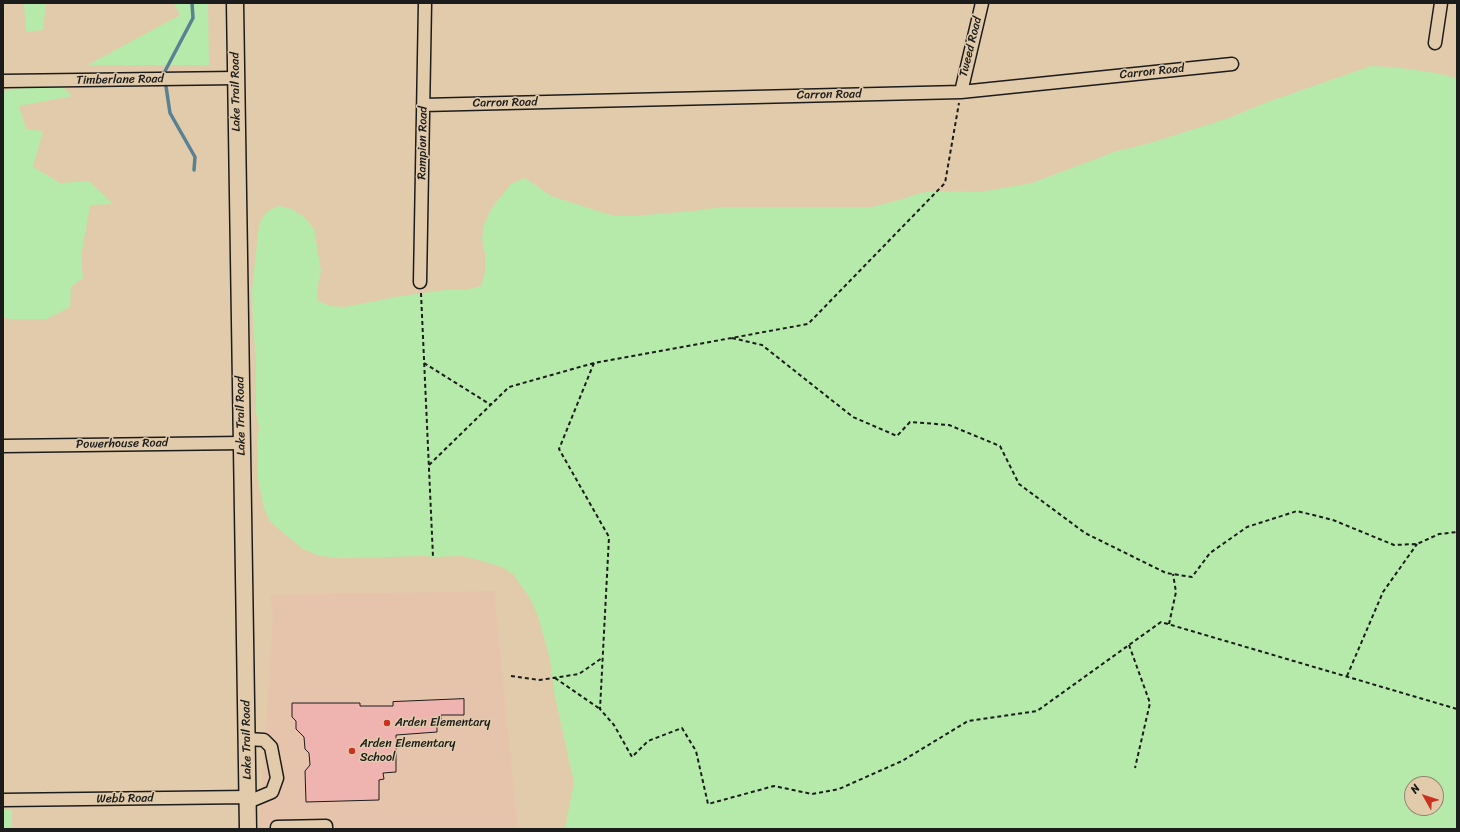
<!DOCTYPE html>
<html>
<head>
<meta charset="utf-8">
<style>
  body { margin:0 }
  #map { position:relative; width:1460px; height:832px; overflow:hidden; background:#e2cbab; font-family:Sriracha,sans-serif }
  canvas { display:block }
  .frame { position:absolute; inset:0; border:4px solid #1c1c1c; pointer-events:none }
  .north { position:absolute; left:1404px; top:776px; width:40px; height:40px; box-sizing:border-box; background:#e2cbab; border:1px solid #938572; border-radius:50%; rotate:309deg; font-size:11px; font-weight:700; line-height:16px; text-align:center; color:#1c1c1c }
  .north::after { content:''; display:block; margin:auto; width:14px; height:18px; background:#c8321e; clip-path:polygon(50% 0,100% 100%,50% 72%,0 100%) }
</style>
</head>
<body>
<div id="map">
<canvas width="1460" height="832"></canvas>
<div class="frame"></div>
<div class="north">N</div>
</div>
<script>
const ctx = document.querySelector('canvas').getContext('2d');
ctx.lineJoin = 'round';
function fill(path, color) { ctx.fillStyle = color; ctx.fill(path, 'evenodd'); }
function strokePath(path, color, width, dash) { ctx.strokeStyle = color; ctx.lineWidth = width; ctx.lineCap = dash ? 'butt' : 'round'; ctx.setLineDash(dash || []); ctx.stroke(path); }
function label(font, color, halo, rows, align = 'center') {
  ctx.font = font + ' Sriracha,sans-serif'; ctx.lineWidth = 3; ctx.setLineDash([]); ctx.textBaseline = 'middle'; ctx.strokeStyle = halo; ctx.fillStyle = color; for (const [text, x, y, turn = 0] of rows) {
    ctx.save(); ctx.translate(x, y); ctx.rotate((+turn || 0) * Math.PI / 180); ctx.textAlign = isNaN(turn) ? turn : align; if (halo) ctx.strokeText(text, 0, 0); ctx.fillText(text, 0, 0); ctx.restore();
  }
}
fill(new Path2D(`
  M494 591 518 829H259L273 616 270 595Z`), '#e6c4ac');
fill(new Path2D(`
  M24 3H46L43 30 26 32Z
  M174 3H208L209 65H88L180 15Z
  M1371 66C1400 67 1429 71 1457 78V829H565L574 782 554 692 550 659 538 616 531 600 514 575 502 567 475 559 461 556 433 557 425 556 347 558H334L318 555 303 549 280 530 270 521 264 508 258 479 257 442 259 428 256 412V361L253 323 252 290 259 225 266 212 279 206 292 209 304 217 314 229 321 271 318 285 317 300 329 306 344 307 377 301 395 297 445 290H465L481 286 485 272V254L482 239 484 225 491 209 511 184 525 178 551 196 614 216H633L694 211 722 207H872L903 199 920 193 934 191 980 192 1032 183 1117 151 1147 144 1229 118 1265 103ZM1412 784H1436V808H1412Z
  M62 86 72 96 19 106 26 129 43 131 33 167 60 183 89 181 113 204 90 205 81 257 83 278 71 287 70 307 47 319H10L3 317V93L8 89Z
  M3 809H12V829H3Z`), '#b6eaaa');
strokePath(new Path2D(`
  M192 3 193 18 164 73 170 113 195 157 194 170`), '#588292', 3.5);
const building = new Path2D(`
  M464 699V715H441V722H437V732L396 735V772L383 773 384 779 379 780V800L306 802 305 771 310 765 309 753 305 749 304 737 296 729V721L292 717V703H360V706H393V702Z`);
fill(building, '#efb4af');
strokePath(building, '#1c1c1c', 1);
const street = new Path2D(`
  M1435 43 1441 3
  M3 81 236 78
  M961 92 982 3
  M423 105 961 92 1232 64
  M420 282 425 3
  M3 446 242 443
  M247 739 264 740 271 747 277 778 272 792 248 802
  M3 800 248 797
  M277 829V827L326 826V829`);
const secondary = new Path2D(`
  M235 3 248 829`);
strokePath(street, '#1c1c1c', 15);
strokePath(secondary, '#1c1c1c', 19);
strokePath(new Path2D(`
  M421 293 433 557
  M732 338 762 345 853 417 897 436 910 422 949 425 1000 446 1019 484 1085 533 1166 573 1192 577 1210 553 1247 527 1297 511 1333 520 1394 545 1417 544 1439 534 1457 532
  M424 363 491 405
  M594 363 559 449 609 537 600 709 614 725 632 757 648 741 682 728 696 751 708 804 774 786 812 794 839 789 902 761 968 721 1037 711 1161 622 1457 709
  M429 465 509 387 594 363 808 324 945 183 959 103
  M1169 624 1176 592 1173 574
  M1129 645 1150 703 1135 768
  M511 676 540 680 579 674 602 658
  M1347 676 1383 592 1417 544
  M555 678 600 709`), '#1c1c1c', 2, [4, 3]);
strokePath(street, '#e2cbab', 12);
strokePath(secondary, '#e2cbab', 16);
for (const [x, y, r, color] of [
  [387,723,4,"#c8321e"],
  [352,751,4,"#c8321e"]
]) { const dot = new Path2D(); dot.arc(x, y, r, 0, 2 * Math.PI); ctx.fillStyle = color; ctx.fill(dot); strokePath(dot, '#e2cbab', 1.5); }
label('12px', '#1c1c1c', '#e2cbab', [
  ["Tweed Road",971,47,-76],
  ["Carron Road",1152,72,-6],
  ["Timberlane Road",120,80,-1],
  ["Lake Trail Road",236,92,-91],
  ["Carron Road",829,95,-1],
  ["Carron Road",505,103,-1],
  ["Rampion Road",423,143,-89],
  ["Lake Trail Road",241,416,-91],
  ["Powerhouse Road",122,444,-1],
  ["Lake Trail Road",247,740,-91],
  ["Webb Road",125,799,-1]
]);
label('12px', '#1c1c1c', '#e2cbab', [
  ["Arden Elementary",395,723],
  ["Arden Elementary",360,744],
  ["School",360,758]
], 'left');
</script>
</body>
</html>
